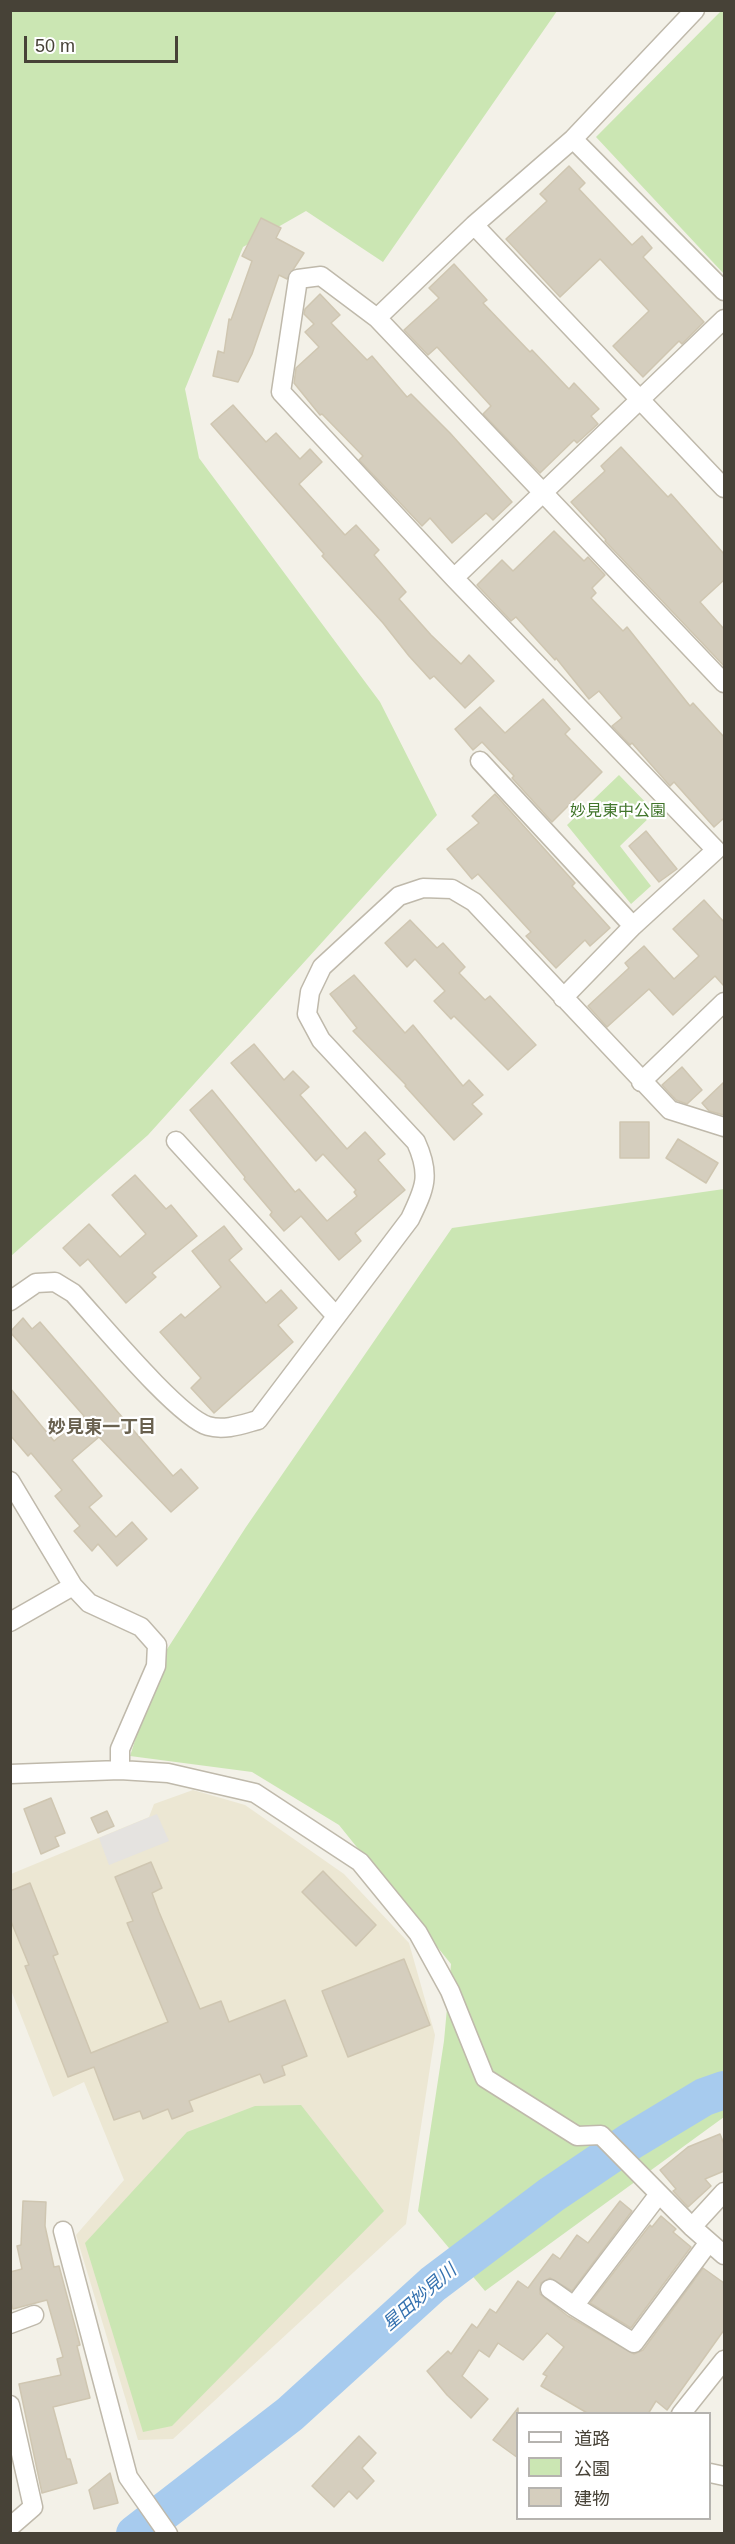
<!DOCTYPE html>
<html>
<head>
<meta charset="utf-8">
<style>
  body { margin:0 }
  #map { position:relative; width:735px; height:2544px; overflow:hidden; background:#f3f1e8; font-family:Arial,"Noto Sans JP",sans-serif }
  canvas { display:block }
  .frame { position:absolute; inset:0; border:12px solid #474237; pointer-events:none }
  .legend { position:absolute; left:516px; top:2412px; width:195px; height:108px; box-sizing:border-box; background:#fff; border:2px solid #b5b3af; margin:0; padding:8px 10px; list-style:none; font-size:18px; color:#474237 }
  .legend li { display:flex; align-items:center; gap:12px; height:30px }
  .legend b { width:30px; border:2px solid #b5b3af }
  .scale { position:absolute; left:24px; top:36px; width:154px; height:27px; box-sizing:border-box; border:3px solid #474237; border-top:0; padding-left:8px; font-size:18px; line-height:21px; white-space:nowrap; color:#474237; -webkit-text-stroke:4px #fff; paint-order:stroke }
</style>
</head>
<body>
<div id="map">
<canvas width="735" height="2544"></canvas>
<div class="frame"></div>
<ul class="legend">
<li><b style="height:8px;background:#fff"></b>道路</li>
<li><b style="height:16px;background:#cbe6b3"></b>公園</li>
<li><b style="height:16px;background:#d5cebe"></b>建物</li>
</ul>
<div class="scale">50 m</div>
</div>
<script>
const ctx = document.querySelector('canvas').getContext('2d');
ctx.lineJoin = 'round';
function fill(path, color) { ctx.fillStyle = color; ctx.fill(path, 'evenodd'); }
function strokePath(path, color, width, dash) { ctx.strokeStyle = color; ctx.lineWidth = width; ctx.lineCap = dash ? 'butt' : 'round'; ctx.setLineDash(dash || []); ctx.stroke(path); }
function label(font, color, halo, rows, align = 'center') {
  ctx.font = font + ' Arial,"Noto Sans JP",sans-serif'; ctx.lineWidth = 4.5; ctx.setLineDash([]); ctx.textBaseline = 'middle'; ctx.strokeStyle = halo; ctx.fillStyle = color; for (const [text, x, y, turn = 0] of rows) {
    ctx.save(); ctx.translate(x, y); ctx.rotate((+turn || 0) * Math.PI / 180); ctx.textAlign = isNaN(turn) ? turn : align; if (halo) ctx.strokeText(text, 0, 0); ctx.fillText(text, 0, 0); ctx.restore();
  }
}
fill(new Path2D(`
  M193 1790 245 1805 344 1874 409 1943 435 2035 406 2224 173 2439 138 2440 76 2235 124 2180 84 2082 53 2097 11 1990V1874L149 1817 154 1804Z`), '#ece7d3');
fill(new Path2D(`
  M722 10 724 11V274L596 137Z
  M11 11H557L383 262 306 211 243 247 185 389 199 458 380 702 437 815 148 1135 11 1256Z
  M619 775 655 812 620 846 651 886 631 904 567 825Z
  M724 1189V2117L485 2291 418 2211 444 2041 451 1964 339 1825 252 1772 130 1756 162 1657 246 1527 452 1228Z
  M301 2105 384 2211 172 2426 143 2432 85 2243 187 2132 255 2106Z`), '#cbe6b3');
fill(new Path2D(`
  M157 1814 169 1841 109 1865 99 1838Z`), '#e5e3e0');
strokePath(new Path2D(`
  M135 2534 290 2414 433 2284 551 2195 631 2141 704 2097 724 2090`), '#a7cbee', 38);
const building = new Path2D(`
  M569 166 585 183 579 189 632 245 642 236 652 248 643 257 704 322 682 344 679 341 643 377 613 346 649 311 602 261 600 259 560 297 506 239 547 201 540 194Z
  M261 218 281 228 276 238 304 253 287 279 279 275 252 354 238 382 213 376 218 351 224 353 229 319 231 320 252 261 242 256Z
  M454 264 487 300 483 303 530 352 532 350 569 389 574 383 599 409 591 416 598 424 577 443 574 440 540 473 483 414 491 406 437 347 428 355 404 330 439 298 429 288Z
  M320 294 340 315 331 323 367 360 372 356 407 397 411 394 450 433 512 502 493 520 486 513 452 543 430 518 422 526 359 460 363 456 322 414 320 415 294 383 296 368 319 347 305 332 314 324 304 314 305 309Z
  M233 405 266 442 276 433 300 459 310 449 322 462 299 484 345 535 356 525 379 550 374 555 406 592 399 599 431 635 461 664 469 655 494 681 465 708 434 676 430 679 409 656 383 623 322 556 324 554 211 424Z
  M621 447 668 497 671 494 724 554V580L700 602 724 629V666L605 541 606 540 571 502 605 471 601 466Z
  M554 531 584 561 588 557 605 575 592 588 596 593 591 598 623 631 627 627 690 706 693 703 724 737V818L714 827 674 782 670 786 632 743 630 745 612 726 622 718 599 691 589 699 556 658 555 660 516 617 511 621 477 585 502 560 513 571Z
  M543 699 570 729 565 734 602 772 552 822 512 778 514 776 482 742 473 750 455 729 480 707 505 733Z
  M495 794 575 883 572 886 610 928 590 946 585 940 556 968 526 936 531 932 478 874 472 879 447 849 479 823 472 816Z
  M646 831 677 869 659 882 629 846Z
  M704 900 724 922V986L715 976 673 1015 649 989 607 1027 588 1006 629 968 625 963 644 946 674 979 699 956 673 929Z
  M410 920 437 948 443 943 465 967 459 973 485 1000 490 996 536 1045 508 1070 454 1016 451 1019 434 1001 445 991 415 959 407 967 385 943Z
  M354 975 405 1033 413 1025 463 1086 469 1080 483 1095 472 1104 482 1114 454 1140 405 1086 406 1085 353 1031 357 1028 330 994Z
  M254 1044 284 1080 293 1071 309 1087 300 1095 347 1149 365 1132 385 1154 378 1160 405 1190 355 1233 361 1241 339 1260 301 1216 284 1231 270 1215 272 1212 244 1179 245 1177 190 1110 212 1090 295 1192 299 1189 327 1221 357 1196 354 1192 356 1190 323 1154 316 1161 231 1063Z
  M682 1067 702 1090 687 1104 676 1100 662 1085Z
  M724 1082V1115L709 1111 702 1103Z
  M620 1122H649V1158H620Z
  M678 1139 718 1163 706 1183 666 1158Z
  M135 1175 166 1209 171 1205 197 1236 152 1273 156 1277 126 1303 88 1259 80 1266 63 1248 89 1224 120 1257 146 1234 112 1195Z
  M224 1226 242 1249 229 1260 266 1303 281 1290 297 1308 278 1325 293 1342 214 1413 191 1388 201 1378 160 1332 181 1314 185 1318 221 1287 192 1251Z
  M23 1318 32 1329 40 1322 173 1476 181 1469 198 1488 171 1512 99 1437 72 1460 102 1496 89 1507 116 1537 132 1522 147 1539 117 1566 98 1544 92 1551 74 1531 80 1526 55 1496 62 1490 31 1453 28 1456 10 1435V1388L54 1441 84 1416 10 1332Z
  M51 1798 65 1833 55 1837 59 1846 41 1854 24 1809Z
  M107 1811 114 1826 98 1833 91 1818Z
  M151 1862 162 1888 152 1893 159 1912 200 2009 221 2001 229 2022 285 2000 307 2056 282 2066 285 2075 264 2083 260 2074 189 2101 193 2111 172 2119 168 2109 143 2119 140 2111 114 2120 94 2067 68 2077 25 1966 29 1965 10 1919V1891L30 1883 58 1954 53 1956 91 2053 168 2022 127 1923 133 1921 115 1877Z
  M323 1871 376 1925 356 1946 302 1892Z
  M404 1959 430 2025 348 2057 322 1991Z
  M720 2134 724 2144V2171L705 2179 711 2186 688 2207 673 2191 676 2189 660 2170 688 2147Z
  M23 2201 46 2202 45 2226 54 2267 59 2266 80 2345 77 2346 90 2398 53 2407 67 2459H70L77 2483 42 2493 19 2384 61 2375 57 2359 63 2357 47 2300 13 2309 10 2299V2272L22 2269 17 2246 21 2245Z
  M620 2201 632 2211 572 2291 550 2278 541 2283 540 2294 568 2316 634 2354 643 2350 703 2268 724 2283V2330L667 2410 656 2401 648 2414H589L541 2386 547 2376 543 2374 564 2347 547 2333 523 2360 498 2343 489 2357 479 2350 462 2376 488 2399 471 2418 447 2395 427 2371 448 2351 451 2354 472 2324 477 2328 490 2309 496 2313 518 2281 528 2288 553 2254 560 2259 577 2235 588 2243Z
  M661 2216 676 2229 673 2232 691 2247 631 2328 590 2303 650 2225 652 2227Z
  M518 2408V2458L493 2440Z
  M359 2436 376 2453 362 2468 374 2481 357 2499 349 2491 334 2507 312 2486Z
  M110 2473 118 2503 94 2509 89 2490Z`);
fill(building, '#d5cebe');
strokePath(building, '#cfc6b1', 1.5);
const minor = new Path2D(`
  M573 139 724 291
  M474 225 573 139 695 10
  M377 318 724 683
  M454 578 724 319
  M480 761 633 926
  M563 998 633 926 716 850 454 578 281 392 298 279 321 276 377 318 474 225 724 488
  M641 1082 724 1002
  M176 1141 336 1316
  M10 1301 36 1283 55 1282 73 1293C99 1321 178 1417 208 1426 225 1431 243 1424 258 1420L410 1219C425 1188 431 1175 416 1142L321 1040 307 1014 310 992 322 967 399 896 423 888 452 889 474 902 670 1110 724 1127
  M10 1481 73 1586 89 1603 141 1627 157 1645 156 1666 120 1749V1770L10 1774
  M10 1622 73 1586
  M120 1770 168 1773 255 1793 360 1862 418 1933 450 1991 485 2078 577 2136 601 2135 692 2227 724 2255
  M659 2194 574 2306 634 2343 709 2242
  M692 2227 724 2192
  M63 2231 128 2477 168 2534
  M550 2289 574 2306
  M10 2324 34 2315
  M10 2405 33 2507 10 2527
  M681 2414 724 2360
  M710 2473 724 2476`);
strokePath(minor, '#bfb9ab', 21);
strokePath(minor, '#fff', 18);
label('16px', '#42762c', '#fff', [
  ["妙見東中公園",618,812]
]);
label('bold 18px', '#69614f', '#fff', [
  ["妙見東一丁目",102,1428]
]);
label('italic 18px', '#3471af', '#fff', [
  ["星田妙見川",420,2298,-41]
]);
</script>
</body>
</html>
